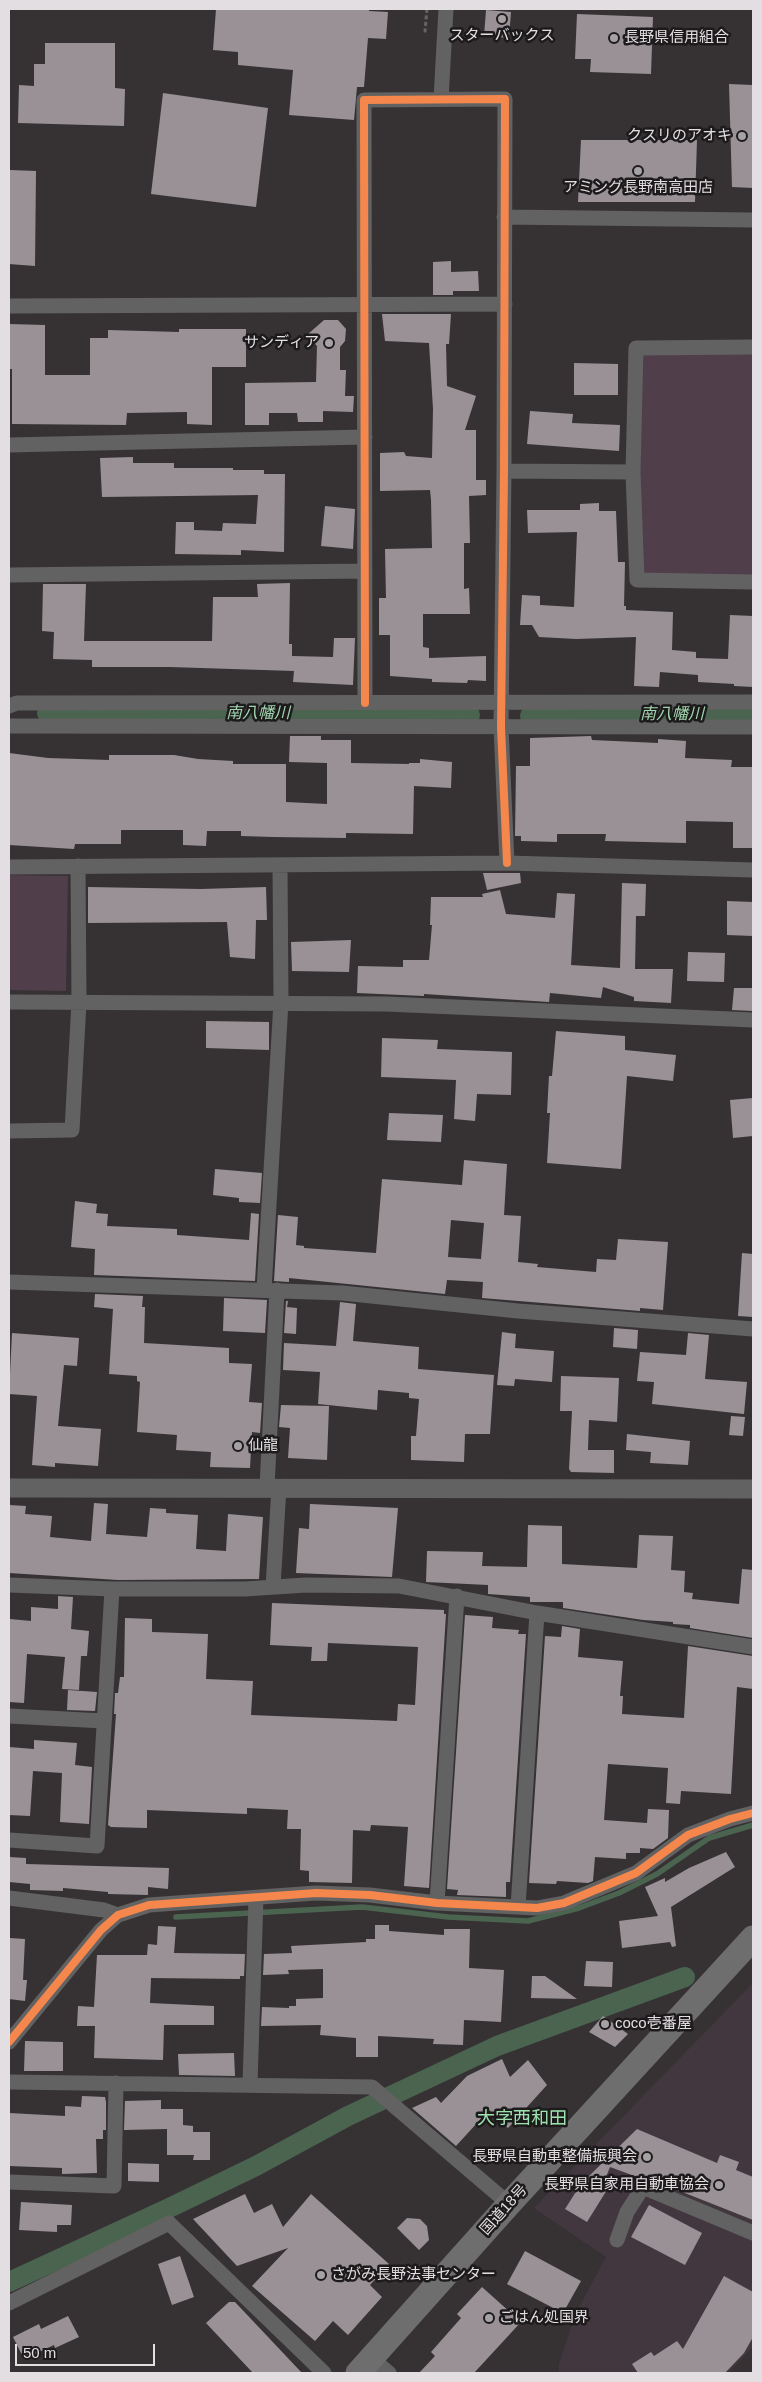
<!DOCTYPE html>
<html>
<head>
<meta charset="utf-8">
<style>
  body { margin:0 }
  #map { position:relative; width:762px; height:2382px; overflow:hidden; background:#363234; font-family:Helvetica,sans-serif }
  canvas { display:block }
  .frame { position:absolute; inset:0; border:10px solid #e2dee1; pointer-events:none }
  .scale { position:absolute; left:15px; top:2344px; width:140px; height:22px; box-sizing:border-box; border:2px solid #e2dee1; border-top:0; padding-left:6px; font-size:15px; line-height:18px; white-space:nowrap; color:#e2dee1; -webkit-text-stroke:4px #1d1a1c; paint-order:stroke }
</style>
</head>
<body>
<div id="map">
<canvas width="762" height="2382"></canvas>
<div class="frame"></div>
<div class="scale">50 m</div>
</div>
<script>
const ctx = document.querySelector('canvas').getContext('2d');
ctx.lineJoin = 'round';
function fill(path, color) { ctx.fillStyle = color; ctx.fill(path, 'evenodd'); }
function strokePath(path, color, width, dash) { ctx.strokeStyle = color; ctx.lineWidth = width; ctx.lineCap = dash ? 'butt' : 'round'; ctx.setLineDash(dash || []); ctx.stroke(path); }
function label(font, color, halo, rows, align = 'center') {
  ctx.font = font + ' Helvetica,"Noto Sans JP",sans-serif'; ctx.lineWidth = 5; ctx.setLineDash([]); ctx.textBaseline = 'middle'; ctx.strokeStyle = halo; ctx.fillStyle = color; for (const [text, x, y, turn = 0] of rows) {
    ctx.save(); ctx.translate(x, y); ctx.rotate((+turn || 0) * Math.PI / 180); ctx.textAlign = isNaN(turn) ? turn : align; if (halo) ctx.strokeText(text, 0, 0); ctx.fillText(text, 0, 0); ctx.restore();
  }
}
fill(new Path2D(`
  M753 1983V2347L728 2373H559V2364L576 2313 606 2257 534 2208Z`), '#42373f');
fill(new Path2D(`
  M753 347V582L637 580 636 348Z
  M9 875 68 876 66 991 9 990Z`), '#503e4b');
strokePath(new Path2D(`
  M176 1917 362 1907 448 1917 528 1921 579 1908 619 1893 657 1874 709 1838 753 1825`), '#4a6450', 5.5);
strokePath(new Path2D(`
  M47 713 470 715
  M530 716 753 715
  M9 2282 167 2209 256 2166 348 2116 497 2046 685 1977`), '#4a6450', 20);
fill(new Path2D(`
  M216 9H369V11L388 12 386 39 368 38 364 87H357L354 120 289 115 293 70 238 65V52L213 50Z
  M486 10 511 12 509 38 484 36Z
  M577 14 653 17 651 74 590 72 591 59H575Z
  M45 43H115V88L125 89 124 126 18 123 19 85 34 86V64H45Z
  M729 84 753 85V188L732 187Z
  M163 93 268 108 256 207 151 194Z
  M581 140H697L695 202H578Z
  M10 170 36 171 35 266 9 264Z
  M451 261V272L478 271 479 291H453V295H433V262Z
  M382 314H451L449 344H446L447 386 476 396 465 430H476V480H486V495L469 496 470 543H464V589L469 588 470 614H423V647L429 648V658L486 656V681L468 680 467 683 432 682V679L390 676V635H379V598H386L385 549 432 548 431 500 430 490 380 491V453L404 452 406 456 432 458 433 409 429 343 385 341Z
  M324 320H338L346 329 345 341 340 347V370H346L345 396H354L353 412 323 411V422H298L297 413H269V425H245V383L316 382 317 346 307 335Z
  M9 324 45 325V375H90V338H108V330L179 332V329H246V367H212V425L187 424V412L127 413 126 425 12 424V369H9Z
  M574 363 618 364V395H574Z
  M530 411 573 414 572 423 620 425 619 451 527 444Z
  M133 457V463H174V468H233V470H264V474H285L284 552 241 550V555L175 554 176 522H194V530L222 531 223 523 256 524 258 495 102 497 100 458Z
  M599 503V511H616L618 562H625L624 606H626V610L673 612 672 650 696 652V658L728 659 730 615 753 616V687L734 686V684L698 682V675L660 672 659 687 634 686 636 637 576 639 539 637 532 625H520L522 595 540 596V605L574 607 577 532 528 533 527 510H580V504Z
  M325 506 355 509 353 549 321 546Z
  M290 583 289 644H292V656L333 657 334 638H355L353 685 293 682 294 671 170 667H92V660L53 659 54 632 42 631 43 584H86L84 641H212L213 597H258L257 584Z
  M290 736H321V740H351V763L409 764V763H420V759L452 762 451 788 414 786 413 834 346 833V838L273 837 241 836V831H207L206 846 183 845V830H121V844H75L74 849 9 845V753L48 758 109 760V755H174L198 759 233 761V764H286V802L327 804V763L289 762Z
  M591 736 592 740 658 743V739L686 741 685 758 732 760 731 767H753V848H733V822L686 821V843L605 841 606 834H557V842L521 841V836H515L516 766H530V738Z
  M483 873H520L521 883 487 890Z
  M622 883 646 884 645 916H636L635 969H673L671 1003 634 1001V997L603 987 601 998 550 993 549 1002 424 994V996L357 993 358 966 403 967V960H429L432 925H430L431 897H483L482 894 500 890 506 914 555 918 557 893 575 894 571 965 620 968Z
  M88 887 201 889 266 887 267 920H256L255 959 230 957 227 922 88 923Z
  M727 901 753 902V936L727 935Z
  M351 940 349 972 292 971 291 942Z
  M688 952 725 953 724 982 687 981Z
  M734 988H753V1011L732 1010Z
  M206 1021 269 1022V1050L206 1048Z
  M556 1031 625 1036V1050L676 1055 673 1081 627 1076 621 1169 547 1163 550 1113H547L549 1076H552Z
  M382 1038 438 1040 437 1049 512 1052 511 1095 477 1094 475 1121 454 1119 456 1080 381 1077Z
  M753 1098V1136L733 1138 730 1100Z
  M389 1113 443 1115 441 1142 387 1140Z
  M464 1160 507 1164 504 1215 521 1216 518 1262 538 1264 537 1267 596 1272 597 1259 616 1260 618 1239 668 1242 663 1310 640 1308V1311L482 1298 483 1282 447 1280 445 1294 289 1278V1282L274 1281 278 1215 298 1217 296 1245 304 1246V1248L376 1253 382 1179 462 1185ZM451 1220 484 1223 481 1259 448 1257Z
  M215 1169 262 1173 260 1203 239 1202V1198L213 1195Z
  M75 1201 97 1204 96 1213 108 1214 107 1226 177 1229V1235L249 1240 251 1213 259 1214 255 1281 94 1275 95 1249 71 1247Z
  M742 1253 753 1254V1317L738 1316Z
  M95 1294 143 1296 142 1307H145L144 1343 229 1348V1363L252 1364 249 1402 262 1403 260 1433 252 1432 250 1468 210 1467 211 1452 176 1450 177 1435 137 1432 140 1382 137 1381V1376L109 1374 113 1309 94 1307Z
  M224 1298 267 1300 265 1333 223 1331Z
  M286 1301H288L287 1307 297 1308 296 1334 284 1333Z
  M340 1302 356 1304 353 1341 419 1347 418 1369 494 1375 490 1434H465L464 1462 411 1460V1436H416L419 1399 409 1398V1393L378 1390 377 1410 318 1404 320 1372 283 1370 284 1343 336 1346Z
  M614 1328 638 1330 637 1349 613 1347Z
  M502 1332 516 1334 515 1348 554 1351 552 1382 515 1379 514 1386 497 1385Z
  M12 1333 79 1338 77 1366 64 1365 58 1426 101 1429 98 1466 55 1463V1467L32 1465 37 1396 9 1394Z
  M688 1333 709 1335 705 1379 747 1382 744 1414 652 1404 654 1382 637 1381 640 1352 686 1355Z
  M561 1376 619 1378 617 1422 589 1420 588 1450H614V1473L571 1472 569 1469 572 1411H560Z
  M281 1405 329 1406 327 1460 288 1458 290 1428 279 1427Z
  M731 1416 745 1417 743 1436 729 1435Z
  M627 1434 690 1441 688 1465 650 1463 651 1452 626 1450Z
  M94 1503 108 1504 106 1534 147 1537 150 1508 166 1509V1513L198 1515 196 1549 226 1551 228 1514 263 1517 259 1579 118 1580 9 1573V1505L26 1506 25 1514 52 1516 50 1537 91 1541Z
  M310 1504 398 1508 392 1577 296 1573 299 1528 309 1529Z
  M528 1525 562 1526V1564L637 1568 639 1535 673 1536 671 1570 685 1571 684 1592 693 1593 692 1599 739 1604 742 1569 753 1570V1638L690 1628V1625L673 1624V1622L643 1620 563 1608V1602H530V1597L488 1594V1585L426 1582 427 1551 483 1552 482 1566 527 1567Z
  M58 1596 73 1597 71 1629 89 1631 87 1656H81L79 1690 62 1689 65 1657 27 1654 24 1703 9 1702 10 1619 31 1621V1607L58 1609Z
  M272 1603 444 1610V1614H446L429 1888 404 1886 408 1827 371 1825 370 1831 353 1830 352 1883 309 1882V1871L300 1870 301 1829H287L288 1810 247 1808V1814L147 1810V1828L111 1827 108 1825 116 1714H114L115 1693H118L120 1677H124L125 1618 152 1619V1632L208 1634 206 1679 253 1681 251 1715 397 1721 398 1704 415 1705 418 1647 328 1643 327 1661H311L312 1647 270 1645Z
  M465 1615 493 1617 492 1628 519 1630 518 1634H526L510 1882H506V1897L457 1895 458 1890 447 1889Z
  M562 1626 580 1629 578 1657 623 1661 620 1696H623L622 1714 684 1718 688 1646 753 1656V1689L737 1687 731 1794 681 1791 680 1804 666 1803 668 1768 608 1764 604 1820 647 1823 648 1809 669 1810 668 1838 653 1849 640 1848V1853H626V1859L595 1857 593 1881 588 1883 557 1881 556 1884 529 1883 545 1636 561 1637Z
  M68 1690 97 1692 95 1711 67 1710Z
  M34 1740 77 1743 75 1765 92 1767 89 1824 60 1822 62 1773 33 1771 30 1816 9 1815V1747L34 1749Z
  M726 1852 735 1867 671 1907 676 1946 672 1947 670 1942 622 1948 619 1921 658 1916 645 1887 665 1878V1882L689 1868Z
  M9 1857 26 1858V1864L169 1868 168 1889 148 1887V1895L108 1894V1892L63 1888V1891L30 1890V1884L9 1882Z
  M375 1925H389V1931L444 1935V1929H470L469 1968 504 1970 501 2022 464 2020 463 2045 433 2044 434 2039 378 2036V2057H356V2038L320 2035 321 2025 261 2026 262 2007 289 2008V2006H296V1999L323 1998V1969L288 1970 289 1974 263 1975 264 1954 292 1953 291 1946 366 1942V1939H375Z
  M158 1926 176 1927 174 1953 245 1954 244 1976H240V1979L151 1978 150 2003 214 2006V2025H164L163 2060 94 2058 95 2026H77L78 2006 94 2007 97 1955H147L148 1944 157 1945Z
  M9 1938 25 1939 23 1980H27L25 2001 9 1999Z
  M586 1961 613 1962 612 1987 584 1986Z
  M532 1976H545L577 1999 531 1998Z
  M603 2016 628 2034 615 2047 589 2032Z
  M25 2041 63 2042V2071H24Z
  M234 2053 235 2076 179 2075 178 2054Z
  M502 2059 510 2077 528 2060 547 2085 508 2128 489 2110 456 2146 412 2108 436 2097 441 2103 467 2076Z
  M82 2096 105 2097 106 2102V2130H103V2139H96L97 2173 62 2174V2168L9 2166V2113L65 2116V2106L81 2107Z
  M161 2100V2109H183V2125L193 2126V2132H210V2160H193L194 2155H167V2129L124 2130 125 2101Z
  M637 2129 717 2163 720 2155 739 2162 736 2170 753 2177V2220L647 2178H640L610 2167 604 2182 610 2185 587 2222 565 2209 586 2176 588 2177Z
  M128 2163 159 2164V2182L128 2181Z
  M245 2194 254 2213 272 2204 283 2227 311 2194 389 2264 370 2285 382 2297 348 2335 333 2321 315 2341 252 2286 288 2248 237 2266 193 2219Z
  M21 2202 72 2205 71 2225H57V2232L19 2230Z
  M649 2205 702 2233 685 2265 631 2237Z
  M407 2218 420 2219 427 2226 429 2240 419 2250 397 2228Z
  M525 2251 581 2281 563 2313 507 2284Z
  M180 2256 194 2297 172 2305 158 2264Z
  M724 2276 753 2292V2337L744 2353 725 2373H638L632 2364 651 2352 654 2356 677 2341 683 2349Z
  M482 2287 521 2322 474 2373H419L435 2356 431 2352 461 2318 457 2314Z
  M229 2302H235L302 2373H253L206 2323Z
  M68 2316 79 2337 55 2348 54 2345 24 2359 13 2337 39 2324 41 2329Z`), '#999196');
strokePath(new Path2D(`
  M427 9 425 31H428`), '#656465', 3, [4, 2.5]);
strokePath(new Path2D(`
  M441 99 446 9
  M504 217 753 220
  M9 306 505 304
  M753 347 636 348 633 472 637 580 753 582
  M9 445 365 437
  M504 471 633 472
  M9 575 365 571
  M365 703 364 100 505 99 504 471 501 727 507 863
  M9 706 17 703 753 702
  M9 726 753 727
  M9 867 507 863 753 870
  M9 1002 386 1004 753 1020
  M9 1131 72 1130 79 1002 78 866
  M9 1282 342 1293 518 1311 753 1329
  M264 1289 281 1002 280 865
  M267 1487 277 1290
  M9 1585 112 1589H245L306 1585 399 1586 537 1613 753 1647
  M273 1587 279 1487
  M9 1716 104 1721
  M9 1840 97 1846 112 1589
  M9 1898 104 1910 118 1915
  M437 1903 457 1596
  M518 1907 537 1613
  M9 2042 101 1930 118 1915 149 1905 316 1893 370 1895 437 1903 537 1908 564 1903 636 1873 688 1835 730 1819 753 1813
  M9 2082 372 2087 509 2204
  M250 2084 256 1898
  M9 2182 114 2186 116 2083
  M617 2240 627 2212 643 2187 753 2233
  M9 2303 169 2223 324 2373
  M371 2358 389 2373`), '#626262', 15);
strokePath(new Path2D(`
  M9 1488 753 1489`), '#626262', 19);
strokePath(new Path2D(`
  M358 2373 509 2204 753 1938`), '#6e6e6e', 25);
strokePath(new Path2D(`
  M365 703 364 100 505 99 504 471 501 727 507 863
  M9 2042 101 1930 118 1915 149 1905 316 1893 370 1895 437 1903 537 1908 564 1903 636 1873 688 1835 730 1819 753 1813`), '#f5874c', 8);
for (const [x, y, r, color] of [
  [502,19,5,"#a6a2a4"],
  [614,38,5,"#a6a2a4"],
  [742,136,5,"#a6a2a4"],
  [638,171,5,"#a6a2a4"],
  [329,343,5,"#a6a2a4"],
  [238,1446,5,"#a6a2a4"],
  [605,2024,5,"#a6a2a4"],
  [647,2157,5,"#a6a2a4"],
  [719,2185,5,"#a6a2a4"],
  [321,2275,5,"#a6a2a4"],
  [489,2318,5,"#a6a2a4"]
]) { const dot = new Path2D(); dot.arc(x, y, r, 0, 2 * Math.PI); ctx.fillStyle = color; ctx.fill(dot); strokePath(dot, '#1d1a1c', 2); }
label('15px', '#e2dee1', '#1d1a1c', [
  ["スターバックス",502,36,"center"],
  ["長野県信用組合",624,38],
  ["クスリのアオキ",732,136,"right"],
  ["アミング長野南高田店",638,188,"center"],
  ["サンディア",319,343,"right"],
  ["仙龍",248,1446],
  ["coco壱番屋",615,2024],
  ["長野県自動車整備振興会",637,2157,"right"],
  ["長野県自家用自動車協会",709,2185,"right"],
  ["さがみ長野法事センター",331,2275],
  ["ごはん処国界",499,2318]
], 'left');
label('15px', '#e2dee1', '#1d1a1c', [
  ["国道18号",504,2210,-48]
]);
label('italic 16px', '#a2d6ae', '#1d1a1c', [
  ["南八幡川",258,714],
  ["南八幡川",672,715]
]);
label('18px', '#9de2ae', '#1d1a1c', [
  ["大字西和田",522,2119]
]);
</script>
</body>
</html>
